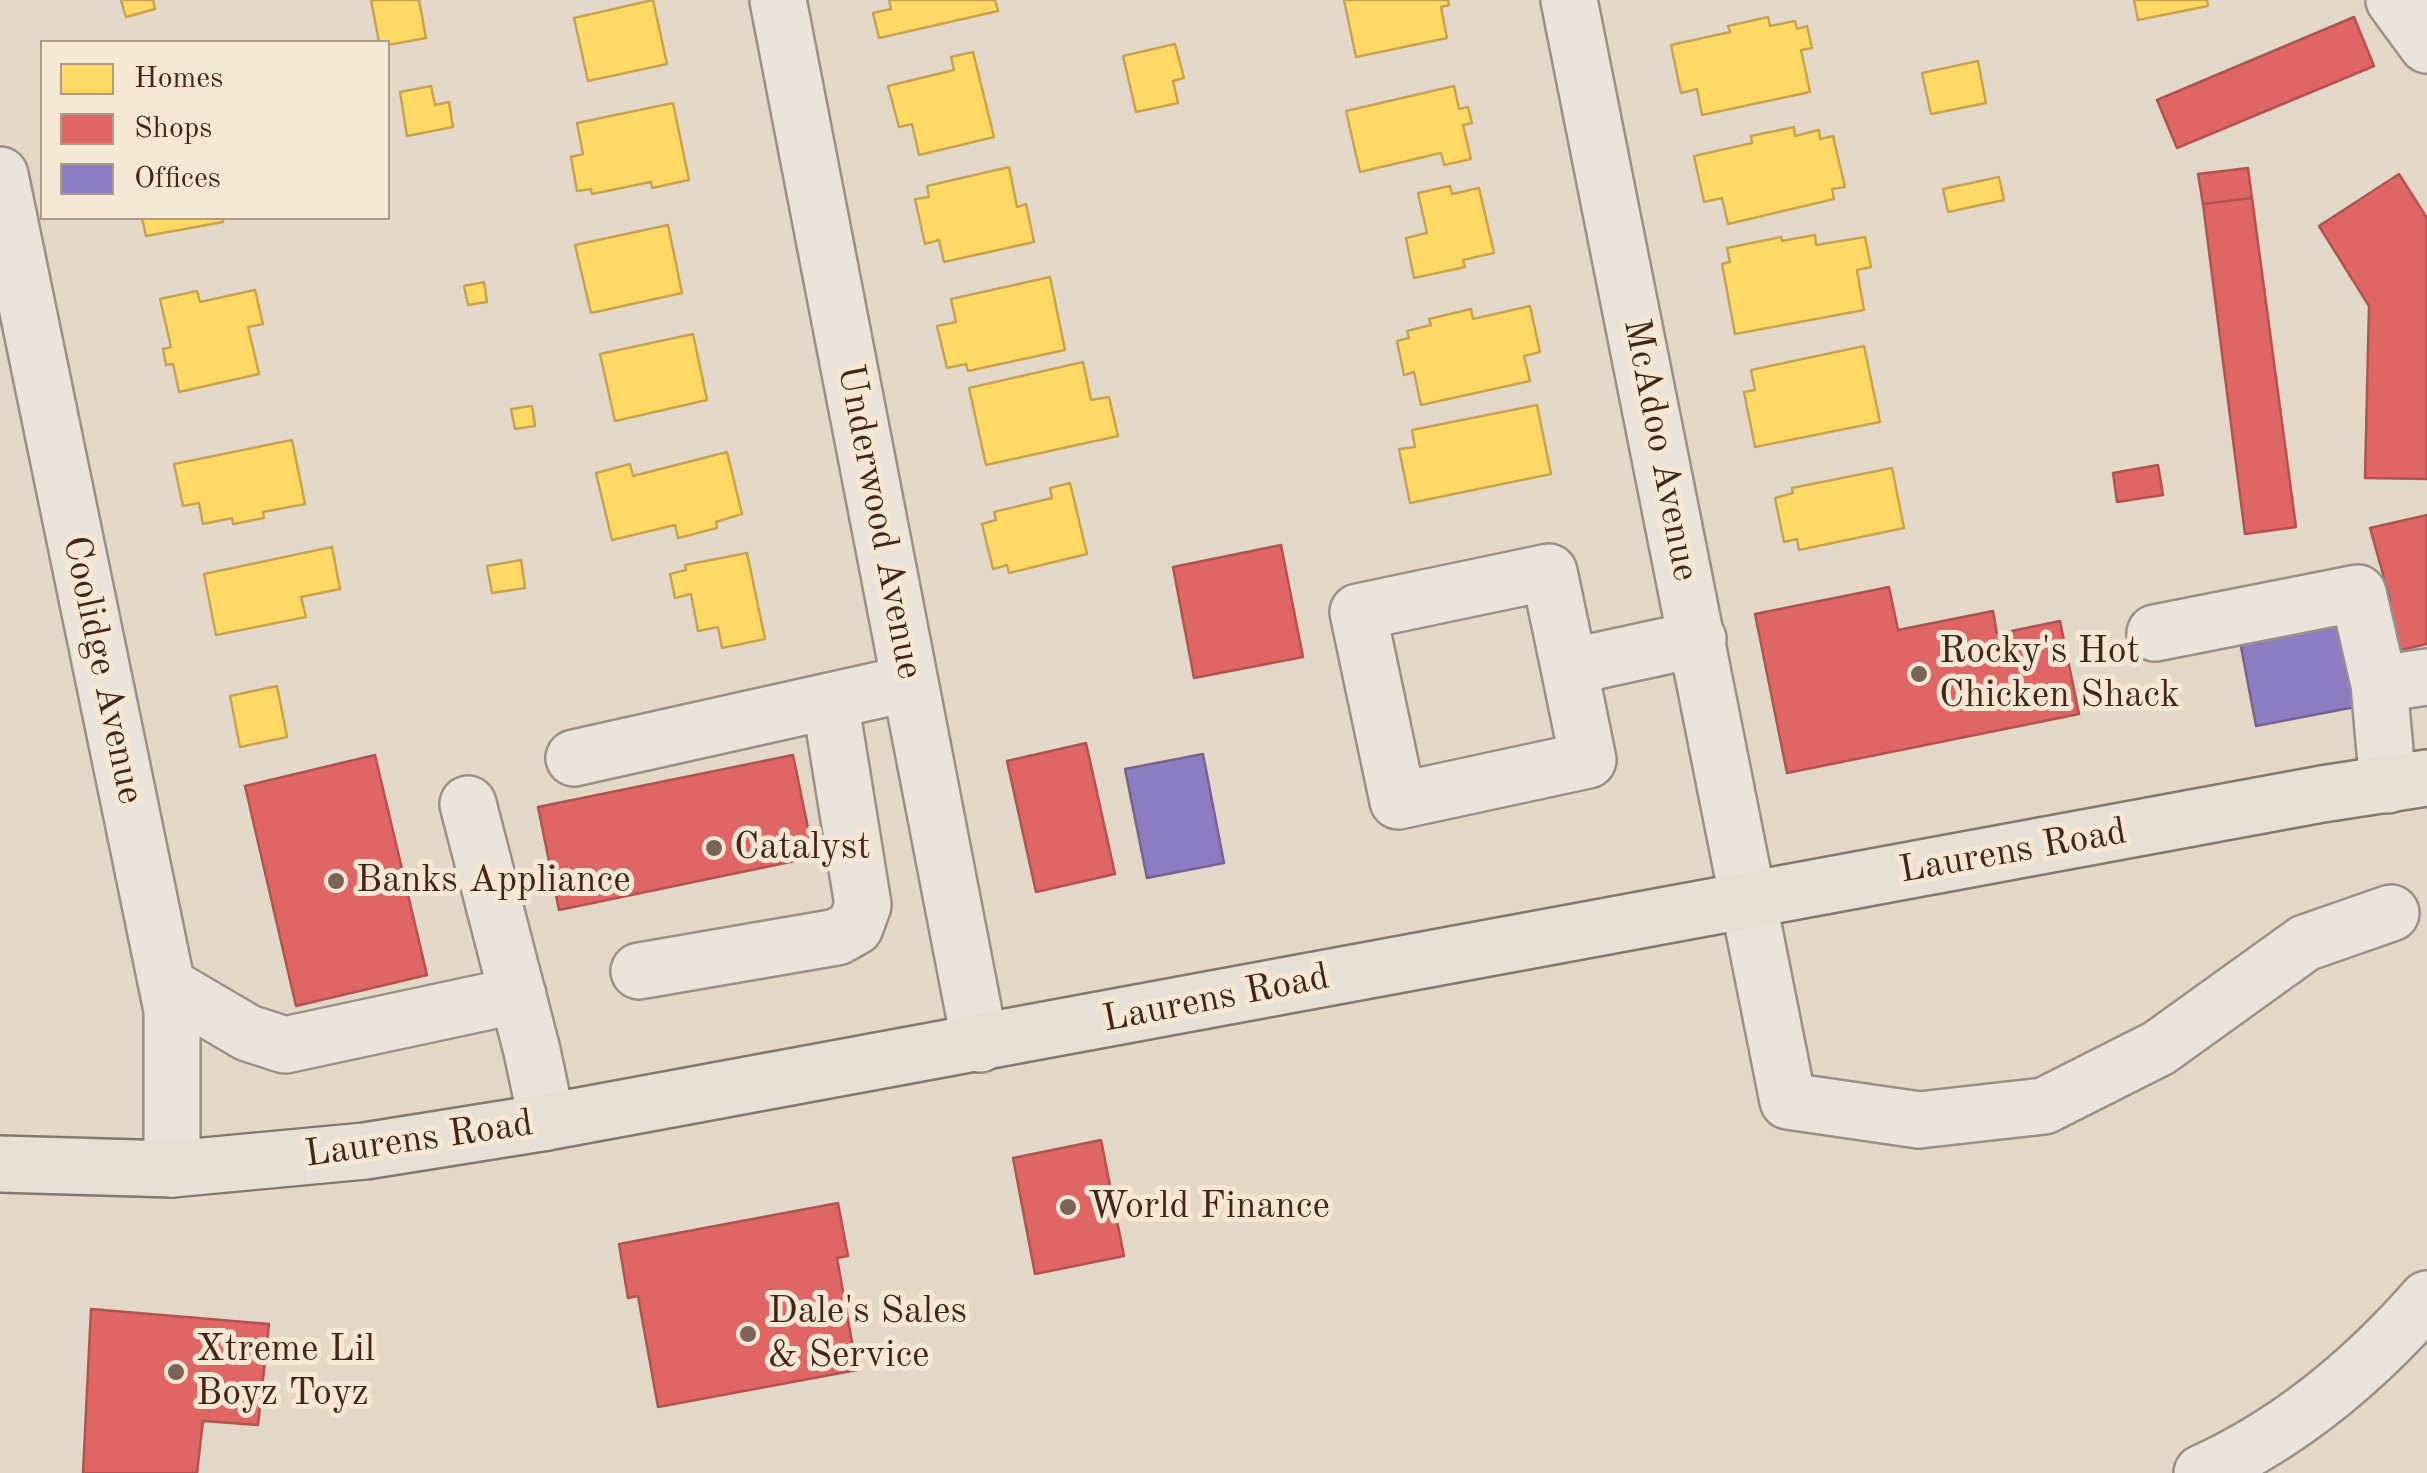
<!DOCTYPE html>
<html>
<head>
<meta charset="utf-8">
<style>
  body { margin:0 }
  #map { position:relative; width:2427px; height:1473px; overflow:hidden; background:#e3d8c8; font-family:"Old Standard TT",serif }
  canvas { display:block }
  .legend { position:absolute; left:40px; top:40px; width:350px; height:180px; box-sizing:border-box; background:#f4e7d4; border:2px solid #ad9a89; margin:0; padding:12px 18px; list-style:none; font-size:30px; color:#432618 }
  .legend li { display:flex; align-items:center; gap:20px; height:50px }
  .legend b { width:50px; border:2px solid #ad9a89 }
</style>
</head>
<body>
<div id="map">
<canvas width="2427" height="1473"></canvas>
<ul class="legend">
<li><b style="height:28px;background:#ffd966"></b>Homes</li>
<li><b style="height:28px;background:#e06666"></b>Shops</li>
<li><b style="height:28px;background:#8e7cc3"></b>Offices</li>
</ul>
</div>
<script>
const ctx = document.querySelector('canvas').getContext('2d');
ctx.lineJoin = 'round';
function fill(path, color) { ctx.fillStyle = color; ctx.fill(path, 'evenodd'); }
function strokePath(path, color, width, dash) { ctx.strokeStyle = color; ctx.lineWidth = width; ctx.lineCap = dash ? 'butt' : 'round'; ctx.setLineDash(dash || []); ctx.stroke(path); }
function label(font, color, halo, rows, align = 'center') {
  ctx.font = font + ' "Old Standard TT",serif'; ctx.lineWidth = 10; ctx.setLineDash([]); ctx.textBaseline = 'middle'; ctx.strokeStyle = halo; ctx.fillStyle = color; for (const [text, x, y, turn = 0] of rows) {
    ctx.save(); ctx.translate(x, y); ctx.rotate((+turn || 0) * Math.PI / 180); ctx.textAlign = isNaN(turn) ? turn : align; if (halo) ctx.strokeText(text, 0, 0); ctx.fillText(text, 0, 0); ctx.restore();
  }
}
const homes = new Path2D(`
  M121 0H153L155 9 126 17Z
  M371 0H419L426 38 388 45V42H379Z
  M653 0 667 64 588 81 574 18Z
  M889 0H995L998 11 879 38 873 13 891 9Z
  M1344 0H1448L1449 5 1441 7 1447 38 1356 57Z
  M2134 0H2207L2208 6 2138 20Z
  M1768 17 1770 26 1795 21 1797 29 1807 26 1812 48 1801 50 1810 92 1702 115 1697 89 1681 93 1671 45 1730 32 1728 26Z
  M1175 44 1184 78 1173 81 1178 103 1136 112 1123 56Z
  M973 52 994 137 919 155 912 124 899 127 888 86 954 70 951 57Z
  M1978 61 1986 103 1931 114 1922 73Z
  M431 86 435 105 449 102 453 127 407 136 400 92Z
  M1454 86 1459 109 1468 107 1472 123 1463 125 1471 159 1444 165 1441 153 1360 172 1346 111Z
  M673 103 689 180 652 188 651 182 592 194 591 189 577 191 571 157 583 154 577 123Z
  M1794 127 1795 136 1819 130 1820 139 1833 136 1845 187 1832 189 1834 199 1728 224 1722 198 1704 202 1694 156 1752 143 1751 136Z
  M1009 167 1017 207 1026 204 1034 242 944 262 939 240 925 244 915 199 929 197 927 186Z
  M1999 177 2004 200 1948 212 1943 189Z
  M1450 186 1452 194 1479 188 1494 253 1463 260 1465 267 1414 278 1406 238 1427 233 1418 193Z
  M142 218H223V222L146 236Z
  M668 225 682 293 591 313 575 245Z
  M1815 235 1816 245 1865 237 1871 267 1857 270 1864 310 1735 334 1722 264 1730 262 1727 248 1781 237 1782 241Z
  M1050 277 1065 350 968 371 966 364 947 368 937 326 956 322 951 299Z
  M484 282 487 302 468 305 464 286Z
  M255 290 263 324 248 327 259 374 179 392 173 364 166 365 163 349 171 347 160 299 197 291 200 302Z
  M1530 306 1540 352 1524 356 1530 381 1421 405 1414 372 1404 375 1397 341 1409 338 1407 331 1431 325 1429 319 1471 309 1473 319Z
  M693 334 707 400 615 421 600 354Z
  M1864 346 1880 422 1755 447 1744 392 1755 390 1751 370Z
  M1083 362 1091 400 1109 397 1118 436 986 465 969 388Z
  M1537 405 1551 474 1410 503 1399 449 1415 447 1412 430Z
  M532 406 535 426 515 429 511 409Z
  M292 440 305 504 263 512 264 518 233 524 232 518 203 524 199 503 183 506 174 464Z
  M727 452 742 514 716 522 717 528 678 538 675 525 612 540 596 473 630 464 633 476Z
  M1892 468 1904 528 1799 550 1797 539 1784 542 1775 498 1793 493 1792 488Z
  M1070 483 1087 554 1009 573 1007 565 993 569 982 524 996 520 994 512 1052 498 1050 488Z
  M332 547 340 589 301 597 306 617 216 635 204 574Z
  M747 553 765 639 722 648 718 627 698 631 691 594 675 598 670 574 686 570 685 565Z
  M521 560 525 588 492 593 487 566Z
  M277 686 287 737 240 747 230 696Z`);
fill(homes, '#ffd966');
strokePath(homes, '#c7a34f', 2.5);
const shops = new Path2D(`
  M2354 17 2374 66 2177 148 2157 100Z
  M2248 168 2252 198 2203 204 2198 174Z
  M2399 174 2427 218V479L2365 478 2369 306 2319 226Z
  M2252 198 2296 527 2245 534 2203 204Z
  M2158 465 2163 495 2117 502 2113 473Z
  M2427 515V644L2388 653 2390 599 2370 528Z
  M1281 545 1303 657 1194 678 1173 567Z
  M1889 587 1898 630 1993 611 1997 634 2060 621 2079 714 1787 773 1755 614Z
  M1086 743 1115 874 1036 892 1007 761Z
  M375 755 427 975 296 1006 245 786Z
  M793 755 814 857 559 910 538 807Z
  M1101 1140 1124 1256 1035 1274 1013 1158Z
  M838 1203 848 1256 837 1258 857 1370 658 1407 638 1296 628 1298 619 1244Z
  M91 1309 269 1324 258 1425 203 1421 197 1473H83Z`);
fill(shops, '#e06666');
strokePath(shops, '#b1534f', 2.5);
const offices = new Path2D(`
  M2337 617 2355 707 2256 726 2239 636Z
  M1203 754 1224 863 1147 878 1125 769Z`);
fill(offices, '#8e7cc3');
strokePath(offices, '#786290', 2.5);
const minor = new Path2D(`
  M778 0 980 1044
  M1569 0 1788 1101 1919 1120 2044 1106 2159 1048 2305 943 2391 913
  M2394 0 2427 45
  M0 175 172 1010V1169
  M2155 633 2358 593 2379 684
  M1569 667 1588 760 1398 801 1358 612 1549 572 1569 667 1698 639
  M574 758 910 683
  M2388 785 2379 684 2427 677
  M468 804 532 1051 547 1122
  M639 971 837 937 855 927 863 905 830 701
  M168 986 248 1033 285 1045 518 995
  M2202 1473C2290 1433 2364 1371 2427 1299`);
const major = new Path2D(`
  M0 1164 172 1169 365 1151 547 1122 2322 794 2427 778`);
strokePath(minor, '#9a9086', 60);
strokePath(major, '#83796f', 60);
strokePath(minor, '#e9e3db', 55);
strokePath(major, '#e5dfd6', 55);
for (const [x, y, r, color] of [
  [1919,674,10,"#7b6456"],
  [714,848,10,"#7b6456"],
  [336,881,10,"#7b6456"],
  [1068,1207,10,"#7b6456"],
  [748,1334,10,"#7b6456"],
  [176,1372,10,"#7b6456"]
]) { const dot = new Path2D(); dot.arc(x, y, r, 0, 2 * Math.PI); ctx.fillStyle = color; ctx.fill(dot); strokePath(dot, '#f4e7d4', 4); }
label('38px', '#432618', '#f4e7d4', [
  ["McAdoo Avenue",1660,450,79],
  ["Underwood Avenue",879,522,79],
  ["Coolidge Avenue",102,670,78],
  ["Laurens Road",2013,852,-10],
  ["Laurens Road",1216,999,-11],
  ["Laurens Road",419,1140,-8]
]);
label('38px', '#432618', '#f4e7d4', [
  ["Rocky's Hot",1939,652],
  ["Chicken Shack",1939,696],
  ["Catalyst",734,848],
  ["Banks Appliance",356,881],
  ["World Finance",1088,1207],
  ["Dale's Sales",768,1312],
  ["& Service",768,1356],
  ["Xtreme Lil",196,1350],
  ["Boyz Toyz",196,1394]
], 'left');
</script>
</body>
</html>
